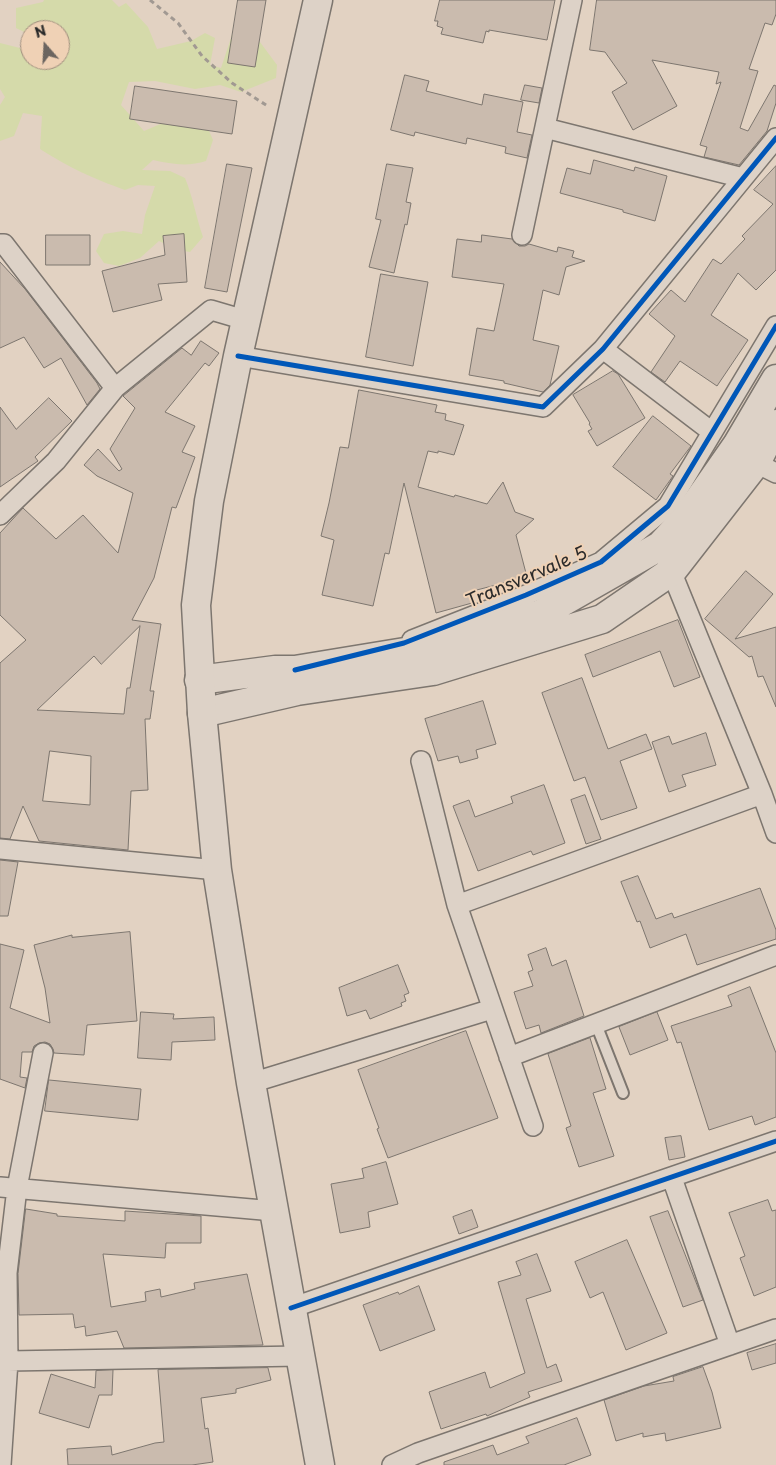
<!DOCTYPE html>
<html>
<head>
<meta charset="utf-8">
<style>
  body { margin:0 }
  #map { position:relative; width:776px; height:1465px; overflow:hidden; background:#e2d2c2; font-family:"Playpen Sans",sans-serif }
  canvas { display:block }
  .north { position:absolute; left:20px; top:20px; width:50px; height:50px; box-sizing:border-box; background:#efd1b5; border:1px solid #a18f7e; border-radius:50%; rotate:341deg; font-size:14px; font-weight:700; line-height:20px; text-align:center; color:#2b2b2b }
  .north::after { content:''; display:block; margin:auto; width:18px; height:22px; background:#6b6560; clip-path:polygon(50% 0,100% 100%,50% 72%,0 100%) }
</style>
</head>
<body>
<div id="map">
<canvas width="776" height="1465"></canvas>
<div class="north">N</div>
</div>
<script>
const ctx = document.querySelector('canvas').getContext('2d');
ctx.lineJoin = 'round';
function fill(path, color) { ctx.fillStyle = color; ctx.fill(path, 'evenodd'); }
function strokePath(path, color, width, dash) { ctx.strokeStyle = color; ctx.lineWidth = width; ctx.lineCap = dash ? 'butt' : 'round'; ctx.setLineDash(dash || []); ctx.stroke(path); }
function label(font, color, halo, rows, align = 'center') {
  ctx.font = font + ' "Playpen Sans",sans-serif'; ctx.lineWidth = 4; ctx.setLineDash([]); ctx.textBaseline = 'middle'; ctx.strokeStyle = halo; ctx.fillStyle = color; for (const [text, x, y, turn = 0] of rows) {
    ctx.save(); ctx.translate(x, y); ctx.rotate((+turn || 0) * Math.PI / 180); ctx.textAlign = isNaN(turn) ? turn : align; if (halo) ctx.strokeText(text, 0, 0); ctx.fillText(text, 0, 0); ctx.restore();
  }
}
fill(new Path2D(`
  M44 0H112L119 7 126 3 148 27 157 49 191 41 205 33 215 38 210 65 221 68 232 35 257 38 277 65 276 78 241 92 220 85 195 89 155 81 129 82 121 105 144 131 172 119 203 117 213 140 206 161C188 167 171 164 153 160L142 170 170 171 185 178C193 197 196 217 203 237L190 252 178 250 159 241 140 258 119 266 104 263 96 251 104 234 123 231 142 234 145 215 155 186 138 185 125 190C92 178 70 168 40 149L42 116 23 113 14 136 0 141V105L5 97 0 89V43L20 48 30 56V60L37 62 40 60H60V30H30V35L16 28V8L43 2Z`), '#d5daaa');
const building = new Path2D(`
  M238 0H266L255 67 228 63Z
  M440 0H555L547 40 489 30V32L486 31 483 43 441 34 443 28 437 26 438 21H435Z
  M597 0H776V14L772 25 765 23 749 69 758 71 740 128 748 131 774 85 776 86V103L767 131 739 165 704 157 707 147 700 145 721 82 716 84 719 72 652 60 677 106 633 130 612 92 627 83 605 52 590 50Z
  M405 75 429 81 426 91 482 105 484 94 523 102 517 132 532 135 527 158 505 153 506 147 467 138 466 144 415 132 414 136 391 130Z
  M525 85 542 88 539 103 521 100Z
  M135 86 237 101 232 134 130 119Z
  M594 160 634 171 635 167 667 176 655 221 623 212V210L560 193 567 168 590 174Z
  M227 164 252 168 227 292 205 288Z
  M387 164 413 168 406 202 411 203 407 225 405 224 394 273 369 267 381 220 376 219Z
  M776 166V270L756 290 738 273 711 315 748 340 717 386 680 361 665 382 651 372 675 336 649 314 671 290 685 302 713 259 721 264 745 239 742 236 773 204 754 190Z
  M184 234 187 282 158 284 162 300 113 312 102 271 165 255 163 236Z
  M46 235H90V265H46Z
  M482 235 512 239 519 246H525L529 244 557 252 558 247 574 251 572 257 585 261 566 267 559 295 543 290 533 340 559 346 550 385 543 392 504 383V381L469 375 477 328 494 331 504 284 452 277 457 239 481 242Z
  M0 262 25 289 97 383 100 389 87 405 61 358 44 368 24 337 0 348Z
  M381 274 428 282 413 366 366 357Z
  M201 341 219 353 209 366 205 363 165 412 195 426 182 452 195 457 176 508 172 507 154 578 132 620 161 624 150 691H154L150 719H145L148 790 131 791 128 850 39 841 23 806 10 839 0 838V663L26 640 0 615V533L23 508 56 539 83 515 118 553 133 493 97 476 84 465 98 449 119 471 122 469 110 449 135 408 123 396 182 348 191 355ZM140 626 130 688H127L124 714 37 710 94 656 101 664ZM50 751 91 756 90 805 43 801Z
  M613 371 618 374 645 418 597 446 588 431 592 429 589 424 590 423 573 395Z
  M359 390 437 405 435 412 446 414 445 420 464 425 454 455 438 451V453L428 451 418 487 454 497 455 495 487 504 503 482 515 512 534 519 516 535 527 577 469 592 472 603 436 613 404 483 389 554 385 553 373 606 322 595 334 540 321 536 329 503 340 447 348 448Z
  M49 398 72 421 35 457 38 461 0 487V407L16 429Z
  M653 416 691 446 670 474 673 476 656 500 613 467Z
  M746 571 773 594 735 639 776 627V707L763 676 758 677 752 656 749 657 705 619Z
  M678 620 700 677 674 687 660 651 593 677 585 655Z
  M582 678 608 749 646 734 652 749 620 761 637 808 601 820 585 777 574 781 542 693Z
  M483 701 496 744 476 750 478 758 460 763 458 756 438 761 425 719Z
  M706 733 716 765 682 775 686 786 669 792 652 742 669 736 672 744Z
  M544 785 565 843 533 855 531 851 478 871 453 806 469 800 475 817 513 803 511 797Z
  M585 795 601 839 586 844 571 800Z
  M0 860 18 862 8 916H0Z
  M638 876 656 919 672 913 674 918 760 888 776 930V939L697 965 686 934 650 948 640 921 637 922 621 882Z
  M130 932 137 1021 87 1025 84 1055 54 1053 53 1049 50 1044 45 1042 39 1043 34 1046 32 1052H22L20 1077 27 1078 25 1088 0 1079V944L24 950 10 1008 50 1023 45 988 34 945 72 935V937Z
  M546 948 552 966 566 960 584 1016 541 1033 539 1025 526 1029 514 992 533 986 528 972 533 970 528 955Z
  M398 965 409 993 404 995 406 1001 401 1003 402 1006 370 1019 366 1010 347 1016 339 988Z
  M750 987 776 1053V1117L755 1125 752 1116 709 1130 681 1042 677 1043 671 1026 732 1006 728 996Z
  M141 1012 174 1014 173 1019 214 1017 215 1040 172 1042 171 1060 138 1058Z
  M657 1012 668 1040 630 1055 619 1027Z
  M466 1031 498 1118 388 1158 377 1129 379 1128 358 1070Z
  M590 1038 606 1089 593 1093 614 1156 579 1167 566 1128 571 1126 548 1054Z
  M49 1080 141 1089 138 1120 45 1111Z
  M681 1136 685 1157 669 1160 665 1138Z
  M386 1162 398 1204 368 1212 370 1227 340 1233 331 1184 364 1178 362 1169Z
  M768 1200 772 1211 776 1210V1287L754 1296 740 1258 745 1256 729 1213Z
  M26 1209 57 1214V1216L125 1221V1211L201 1216V1243H166L165 1258 103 1254 111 1307 146 1301 145 1292 160 1289 161 1297 195 1289 194 1283 247 1274 263 1345 124 1348 117 1331 86 1336 85 1326 75 1328 73 1314 19 1315 18 1274Z
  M472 1210 478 1227 459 1234 453 1217Z
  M668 1211 703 1300 683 1307 650 1217Z
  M627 1240 667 1333 626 1350 603 1292 590 1298 575 1262Z
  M537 1254 551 1291 526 1299 547 1368 556 1364 562 1381 528 1392 530 1397 487 1416 486 1414 441 1429 429 1392 485 1372 490 1388 525 1373 498 1282 521 1275 516 1262Z
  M419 1286 435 1330 380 1351 363 1305 398 1292 399 1294Z
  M776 1344V1363L752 1370 747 1353Z
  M703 1367 712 1392 721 1428 666 1441 665 1433 643 1437V1433L616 1441 604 1400 644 1386 674 1381 673 1377Z
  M268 1368 271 1380 236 1389V1393L201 1398 205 1429 208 1428 213 1462 192 1465H68L67 1449 111 1446 112 1455 155 1443 164 1442 158 1370Z
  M113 1370 112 1395H99L89 1428 39 1413 51 1374 95 1388 96 1371Z
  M577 1418 591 1455 564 1465H444V1462L493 1445 497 1455 529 1443 526 1437Z`);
fill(building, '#cabbae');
strokePath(building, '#7d766f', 1);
const lane = new Path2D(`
  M596 1024 623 1093`);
const street = new Path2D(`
  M545 128 743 178
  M522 235 572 0
  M0 244H4L115 388
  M603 349 712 432
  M238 356 543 407 603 349 776 138
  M756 463 776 473
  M0 515 56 461 115 388 211 310 245 320
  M667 561 762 794 776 833
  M412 640 526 595 601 562 668 506 776 326
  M421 761 457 905 533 1126
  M0 849 217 870
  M457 905 762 794
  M509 1057 776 955
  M251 1083 492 1009
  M672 1178 730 1345
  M0 1187 274 1211
  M291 1308 776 1141
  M8 1361 300 1356
  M1 1465 8 1361 7 1273 17 1188 43 1053
  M392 1465 418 1453 776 1329`);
const secondary = new Path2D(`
  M199 680 275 670H295L417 650 541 614 660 546 686 518 737 445 776 379
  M202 713 297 691 433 671 602 619 672 571 756 463 776 424`);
const primary = new Path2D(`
  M318 0 238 356 209 501 196 605 202 713 217 870 251 1083 320 1465`);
strokePath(lane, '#7d766f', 14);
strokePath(street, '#7d766f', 22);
strokePath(secondary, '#7d766f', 31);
strokePath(primary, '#7d766f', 31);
strokePath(new Path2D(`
  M150 0 178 23 202 56 232 83 269 107`), '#a19992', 3, [5, 4]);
strokePath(lane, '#ddd2c7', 10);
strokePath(street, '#ddd2c7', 19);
strokePath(secondary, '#ddd2c7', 28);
strokePath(primary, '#ddd2c7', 28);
strokePath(new Path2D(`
  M238 356 543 407 603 349 776 138
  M295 670 404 643 526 595 601 562 668 506 776 326
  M291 1308 776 1141`), '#0057b8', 5);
label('18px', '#2b2b2b', '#efd1b5', [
  ["Transvervale 5",527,578,-23]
]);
</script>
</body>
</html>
